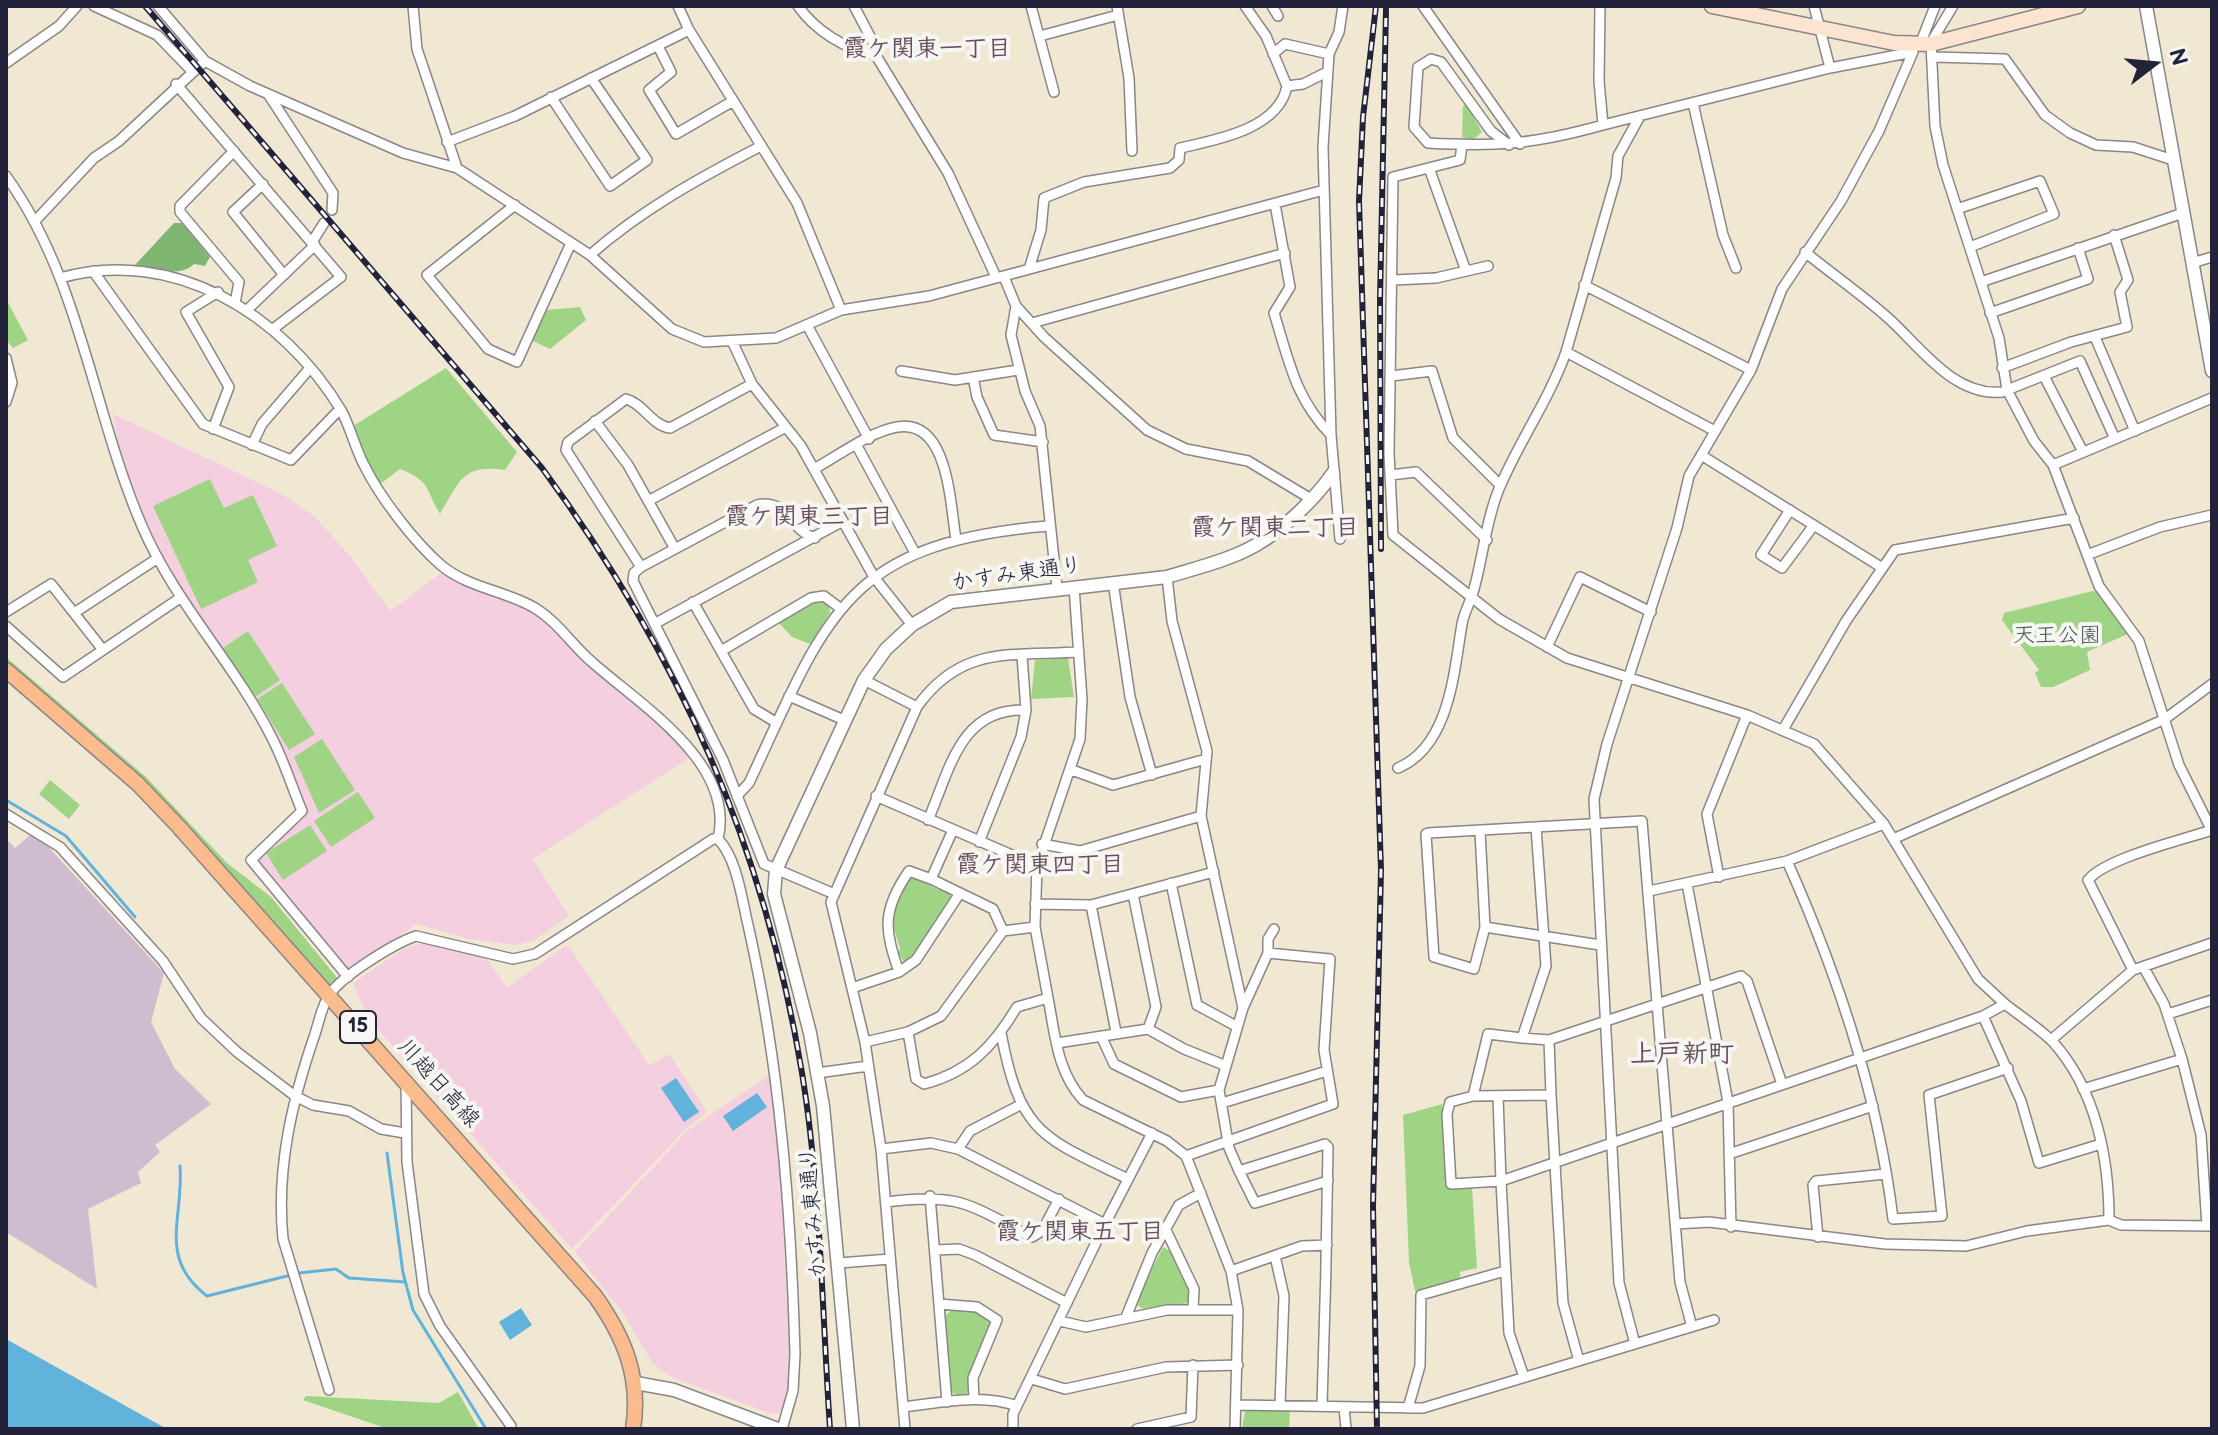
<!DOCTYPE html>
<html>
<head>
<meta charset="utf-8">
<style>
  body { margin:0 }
  #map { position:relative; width:2218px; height:1435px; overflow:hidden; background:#f1e8d3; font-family:"Balsamiq Sans",sans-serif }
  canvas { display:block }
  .frame { position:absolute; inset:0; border:8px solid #22223b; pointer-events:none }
  .north { position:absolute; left:2114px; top:24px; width:80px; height:80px; -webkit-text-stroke:6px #f6f6f2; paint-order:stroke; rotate:74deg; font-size:22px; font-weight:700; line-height:32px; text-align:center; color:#22223b }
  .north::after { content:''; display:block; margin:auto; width:28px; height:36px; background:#22223b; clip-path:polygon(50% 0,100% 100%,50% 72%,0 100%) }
</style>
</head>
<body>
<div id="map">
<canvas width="2218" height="1435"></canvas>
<div class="frame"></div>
<div class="north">N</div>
</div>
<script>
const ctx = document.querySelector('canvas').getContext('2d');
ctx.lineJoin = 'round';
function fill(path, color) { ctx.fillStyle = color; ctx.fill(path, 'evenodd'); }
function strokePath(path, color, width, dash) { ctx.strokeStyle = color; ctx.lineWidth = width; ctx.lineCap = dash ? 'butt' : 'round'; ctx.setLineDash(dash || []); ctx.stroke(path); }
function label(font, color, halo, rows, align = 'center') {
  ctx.font = font + ' "Balsamiq Sans","Klee One",sans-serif'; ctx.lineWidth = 8; ctx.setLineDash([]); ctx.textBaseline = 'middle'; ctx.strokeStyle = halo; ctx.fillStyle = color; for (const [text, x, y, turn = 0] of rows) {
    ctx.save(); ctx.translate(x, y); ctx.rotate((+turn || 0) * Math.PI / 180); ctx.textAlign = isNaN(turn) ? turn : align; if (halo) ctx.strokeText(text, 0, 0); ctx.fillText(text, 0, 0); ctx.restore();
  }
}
fill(new Path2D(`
  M113 414 280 493 313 515 351 557 390 611 443 572 486 594 531 611 550 622 667 729 690 757 533 859 569 916 533 941 515 945 469 939 417 924 347 970 258 864 257 858 308 814 293 777 176 583 149 528 120 453Z
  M429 942 487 959 507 988 565 946 570 948 649 1065 669 1054 707 1112 685 1130 572 1249 368 1018 353 983 405 948Z
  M769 1076 778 1131 789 1343 788 1395 782 1412 772 1414 674 1378 653 1364 623 1313 575 1252 688 1130Z`), '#f3cfe0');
fill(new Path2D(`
  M30 835 43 841 164 973 151 1022 175 1069 211 1104 155 1145 160 1152 138 1172 141 1183 88 1209 97 1289 6 1232V838L15 848Z`), '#cfbdcf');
fill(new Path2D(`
  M1466 104 1482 132 1473 140 1462 137 1463 106Z
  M6 299 28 340 13 348 6 340Z
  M580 307 586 320 550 349 533 341 546 310Z
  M446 368 517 452 505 470C462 464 460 481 440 514 424 488 432 482 400 469L379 485 350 428Z
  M210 479 224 508 253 495 277 546 248 560 258 582 201 609 153 506Z
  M2097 590 2130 633 2087 652 2090 670 2053 687H2041L2035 673 2039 670 2002 620 2004 613Z
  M821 600 829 603 830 613 810 644 792 637 777 621Z
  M248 631 280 680 255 697 223 648Z
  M6 657 146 777 227 863 271 897 339 980 328 985 325 983 175 812 6 662Z
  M1068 658 1074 697 1031 699 1035 660Z
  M282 683 315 734 289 750 257 699Z
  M322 739 355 790 319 813 294 757Z
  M50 780 80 805 69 819 39 794Z
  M358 792 375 818 331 847 314 821Z
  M310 825 327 851 283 880 266 853Z
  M911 875 938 890 941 888 950 893 951 899 910 961 904 962 898 952 900 949 891 918Z
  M1442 1104 1448 1189 1472 1187 1477 1268 1460 1272V1278L1415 1291 1409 1262 1403 1115Z
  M1163 1247 1172 1252 1191 1296 1188 1303 1144 1309 1136 1305V1301Z
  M954 1308 976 1311 993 1321 975 1358 967 1395 960 1397 950 1391 945 1316Z
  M458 1392 479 1429H388L303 1400 306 1396 439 1403Z
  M1290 1410 1289 1429H1242L1245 1411Z`), '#9fd485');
fill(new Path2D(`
  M174 223H182L210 257 205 266 194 264C182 277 157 269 138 270L134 266Z`), '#7fb672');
fill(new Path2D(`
  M676 1078 699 1112 684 1122 661 1088Z
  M757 1093 767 1107 733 1131 723 1116Z
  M521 1308 532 1325 510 1340 499 1322Z
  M6 1339 167 1429H6Z`), '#61b3dc');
strokePath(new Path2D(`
  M6 800 66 836 135 917
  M387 1153 403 1273 413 1310 486 1429
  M180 1166C184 1218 157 1258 207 1296L299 1273 336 1269 349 1278 405 1282`), '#61b3dc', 3);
const minor = new Path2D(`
  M94 6 157 35 191 70
  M158 6 205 61
  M413 6 417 49 457 168
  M798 6C815 30 845 50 875 54
  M854 6 873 42 875 54 948 173 996 277
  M1031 6 1054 92
  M1117 6 1129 78 1132 151
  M1245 6 1266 36 1287 86 1303 84 1327 72
  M1272 6 1278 16
  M1423 6 1520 144
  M689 30 797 203 841 310
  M1040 36 1118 15
  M1921 42 1935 6
  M1930 44 1953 6
  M1931 44 1935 126 1943 165 1999 338 2007 390 2034 441 2053 465 2099 586 2139 641 2179 765 2212 831
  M658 46 671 72 649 90 676 134 733 101
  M1273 54 1285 44 1329 54
  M1934 57 2005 59 2045 115 2070 133 2096 145 2133 147 2173 160
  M6 63 59 26 77 6
  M176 84 341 277 273 329
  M268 94 333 193 332 210
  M551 97 610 186 647 160 591 78
  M1693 103 1723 235 1736 268
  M1603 125 1830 68
  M447 142 515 116 689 30 678 6
  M1462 145 1460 160 1393 177 1389 453 1393 535 1499 619 1567 658 1747 715 1814 744 1884 824 1978 979 2005 1004
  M1509 145 1491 131 1441 62 1431 59 1418 67 1414 127 1428 143C1497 147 1535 144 1603 125L1599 81 1600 6
  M234 151 180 206V212L239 282 235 303
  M1429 168 1466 271
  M6 176C81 280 92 410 142 526 175 603 235 664 272 738 284 761 292 787 302 811L251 860 348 977
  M263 184 233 212 284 275
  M1275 204 1290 287 1274 313C1289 361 1295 398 1331 435
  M515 205 427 275 488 349 517 362 571 243
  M1957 209 2040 181 2054 214 1970 247
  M36 220 94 158 119 141 205 61 250 86 403 153 457 168 590 255 672 329 704 342 776 338 841 310 929 296 1324 190
  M312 242 324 223
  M1805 252C1832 274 1861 294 1887 317 1919 345 1953 397 2002 392L2080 361 2115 439
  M590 255C641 210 701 177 761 146
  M2192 263 2212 257
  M1029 269 1041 230 1044 198 1084 182 1170 168 1179 160 1180 148C1216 140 1279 129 1287 86
  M93 271 203 424 291 460 340 409
  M1004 277 1016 306 1044 337 1147 430 1186 449 1248 461 1311 499
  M60 278C173 246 283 314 341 410 350 426 355 448 364 465 379 496 415 543 442 566 469 588 506 591 535 608 558 622 572 645 592 662 640 705 736 763 718 839
  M1394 280 1436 278 1488 266
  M1981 282 2183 213
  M1584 285 1751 370
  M1016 306 1011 335 1025 391 1040 426 1057 588
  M247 310 315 245
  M1990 313 2088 279 2078 248
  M1032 323 1285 253
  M807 325 869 439
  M2095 337 2135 431
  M733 343 752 384 801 446 874 577 912 625
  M1566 352 1616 178 1618 156 1640 116
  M6 358 12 383 6 402
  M2002 368 2071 342 2127 327 2120 292 2128 280 2114 235
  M901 371 955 380 1018 370
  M1391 376 1432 371 1453 438 1500 485
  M2044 376 2083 452
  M973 377 977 397 994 435 1043 442
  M595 421 628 465 674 547
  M213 429 229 387 186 312 218 292
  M252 445 262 424 310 368
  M857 446 915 553
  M1701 455 1881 567
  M2053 465 2212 398
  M814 469C838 456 869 432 897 427 949 418 950 505 956 539
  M1390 475 1416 472 1487 540
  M648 501 786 427
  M1790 510 1761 555 1782 568 1814 525
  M815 538C789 530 787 498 757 505L641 567 634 573 633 581 723 760 764 864 832 893
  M1340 539 1331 435 1323 147 1329 54 1339 32 1343 6
  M2087 555 2160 527 2212 515
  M641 567 566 450 568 442 626 399C644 404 651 425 670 428L752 384
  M1167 577 1172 621 1207 751 1201 816 1243 1008 1219 1090 1229 1148 1239 1171
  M1113 582 1130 697 1152 775
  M693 602 754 709 777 723
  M6 612 51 584 74 613 158 558
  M74 613 103 650
  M656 623 843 521
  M6 626 63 677 180 598
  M1547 647 1580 577 1651 612
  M721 651 811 598 824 596 840 608
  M864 680 917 707
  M789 696 844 720
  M1784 728 1846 621 1895 550 2074 518
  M1398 768C1450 746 1454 671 1462 624 1464 612 1471 601 1474 589 1483 557 1486 520 1499 489 1518 443 1549 400 1566 352L1715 431
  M1072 770 1113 785 1206 759
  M737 796 749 783C827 616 844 543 1048 526
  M6 814 60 847 163 961 201 1018 237 1052 295 1096 313 1105 349 1111 381 1129 405 1133
  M928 820C950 770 960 707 1026 710
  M1480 831 1485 927 1474 969 1434 957 1426 834 1428 833 1642 821 1680 1282 1692 1327
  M952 832 931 879 993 909 1003 931 1035 927
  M1893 839 2165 719 2212 684
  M979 842 1021 737 1026 710 1022 656
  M1042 844 1080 851 1201 816
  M1787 861C1838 975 1878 1094 1893 1219L1942 1216 1929 1095 2008 1068
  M1037 866 1080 739 1082 699 1074 587
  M1719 877 1707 814 1747 715
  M931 879 909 871C882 910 884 929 899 972L916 960 960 893
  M1171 883 1197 1005 1236 1026
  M1687 884 1728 1102 1731 1227
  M1649 891 1787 861 1884 824
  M1133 894 1156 1007 1148 1029
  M1035 904 1091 905 1214 872
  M1091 905 1116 1032
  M1485 927 1600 945
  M2133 970 2088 880C2106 858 2182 840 2212 830
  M852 988 899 972
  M1048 998C1055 1034 1057 1072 1083 1100L1167 1141 1186 1156 1231 1271 1238 1310 1235 1429
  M1243 1008 1268 953V939L1274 929
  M2168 1014 2212 1000
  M1983 1016 2021 1101 2039 1163 2101 1144
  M908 1032 941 1016 1003 931
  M1001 1033C1020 1133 1041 1137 1128 1179
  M1101 1036 1114 1064 1181 1097 1219 1090
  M1522 1038 1549 1040 1551 1095 1473 1096 1488 1034 1522 1038 1546 966 1536 827
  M1549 1040 1741 976 1747 981 1782 1084
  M2051 1040 2133 970 2212 943
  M865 1042 908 1032 916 1079 924 1084C969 1072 993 1047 1017 1007L1048 998 1035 927 1037 866 876 796
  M1057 1043 1148 1029 1184 1049 1224 1065
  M2182 1059 2201 1135 2207 1226
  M817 1073 868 1066
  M406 1081 407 1162 424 1294 440 1326 511 1426
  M2083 1089 2182 1059 2164 1004 2144 968
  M1551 1095 1563 1303 1579 1361
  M1473 1096 1450 1102 1447 1114 1451 1184 1501 1181 1498 1097
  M1222 1103 1327 1071
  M881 1149 931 1143 958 1149 1105 1224 1013 1414V1429
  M958 1149 970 1131 1020 1105
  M1729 1154 1873 1106
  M1186 1156 1333 1104 1324 1050 1330 959 1268 953
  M930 1196 947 1402
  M886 1202C960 1192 969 1205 1032 1237L1042 1231 1059 1199
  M1105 1224 1152 1133
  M1676 1224 1709 1222 1885 1244 1966 1246 2027 1231 2109 1220 2121 1225 2212 1226
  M1165 1228 1194 1289 1193 1309
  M1818 1237 1813 1185 1816 1181 1886 1174
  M935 1250 959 1249 975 1255 1067 1303
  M1275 1256 1284 1296 1280 1405
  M839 1263 890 1259
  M1231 1271 1302 1246 1327 1245
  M939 1304 977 1307 997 1320 973 1378 974 1399
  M1126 1317 1152 1253 1179 1205 1201 1193
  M1060 1321 1086 1327 1167 1310H1238
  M1635 1344 1619 1283 1594 799 1607 744 1677 528 1689 476 1751 370 1782 289 1841 201 1879 131 1913 52 1830 68 1814 6
  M1524 1377 1509 1333 1501 1181 1983 1016 2005 1004C2020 1016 2039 1028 2053 1042 2096 1090 2109 1158 2109 1220
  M1032 1379 1065 1389 1166 1367 1238 1365
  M329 1390 283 1239C276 1168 292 1101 315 1034 319 1022 322 1004 330 994 343 975 395 943 416 936L513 959 535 954 713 839H718C737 858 742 900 748 925 780 1066 791 1210 795 1354L793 1391 782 1429
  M1237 1405 1423 1408 1714 1320
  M1322 1405C1325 1319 1327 1233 1328 1147L1325 1144 1239 1171 1255 1203 1328 1181
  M903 1407C941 1403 981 1393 1017 1406
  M1344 1407 1346 1429
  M1408 1408 1420 1366 1421 1295 1505 1271
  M905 1429 881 1149 865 1042 831 902 917 707C961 645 1011 656 1079 652
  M1137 1429 1191 1417 1193 1365`);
const tertiary = new Path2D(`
  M2146 6 2212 371
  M636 1383 674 1390 778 1429
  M853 1429 823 1106 810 1033 774 894 776 870 864 680 886 649 912 625 951 602 1167 577C1196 568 1230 560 1256 545 1284 529 1315 499 1333 473`);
const secondary = new Path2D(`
  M1712 6 1894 43 1931 44 2078 6`);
const primary = new Path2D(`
  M6 670 138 784 179 827 595 1296C625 1338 641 1378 633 1429`);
strokePath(minor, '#8a8587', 12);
strokePath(tertiary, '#8a8587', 15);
strokePath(secondary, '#8a8587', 17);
strokePath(primary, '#8a8587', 17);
strokePath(minor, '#fff', 9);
strokePath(tertiary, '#fff', 12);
strokePath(secondary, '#fde4d1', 14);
strokePath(primary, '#fbbb8c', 14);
const rail = new Path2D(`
  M145 6 542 468C679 655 764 844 802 1073 821 1190 822 1311 830 1429
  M1376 6 1363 117 1359 201 1381 870 1373 1206 1377 1429
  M1381 549 1380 300 1386 9`);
strokePath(rail, '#22223b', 6);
strokePath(rail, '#f6f6f2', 3, [9]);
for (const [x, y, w] of [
  [358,1027,36]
]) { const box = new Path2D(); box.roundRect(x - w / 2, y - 16, w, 32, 6); ctx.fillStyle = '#f6f6f2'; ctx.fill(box); strokePath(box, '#22223b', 2); }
label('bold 20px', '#22223b', null, [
  ["15",358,1027]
]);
label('22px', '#22223b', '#f6f6f2', [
  ["かすみ東通り",1017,575,-8],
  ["川越日高線",438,1084,48],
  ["かすみ東通り",814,1212,-95]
]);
label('22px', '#485751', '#f6f6f2', [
  ["天王公園",2057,636]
]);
label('bold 24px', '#694d5c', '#f6f6f2', [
  ["霞ケ関東一丁目",927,50],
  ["霞ケ関東三丁目",809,518],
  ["霞ケ関東二丁目",1275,529],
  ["霞ケ関東四丁目",1040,866],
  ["霞ケ関東五丁目",1080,1233]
]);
label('bold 26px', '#694d5c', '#f6f6f2', [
  ["上戸新町",1682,1055]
]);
</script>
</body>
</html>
